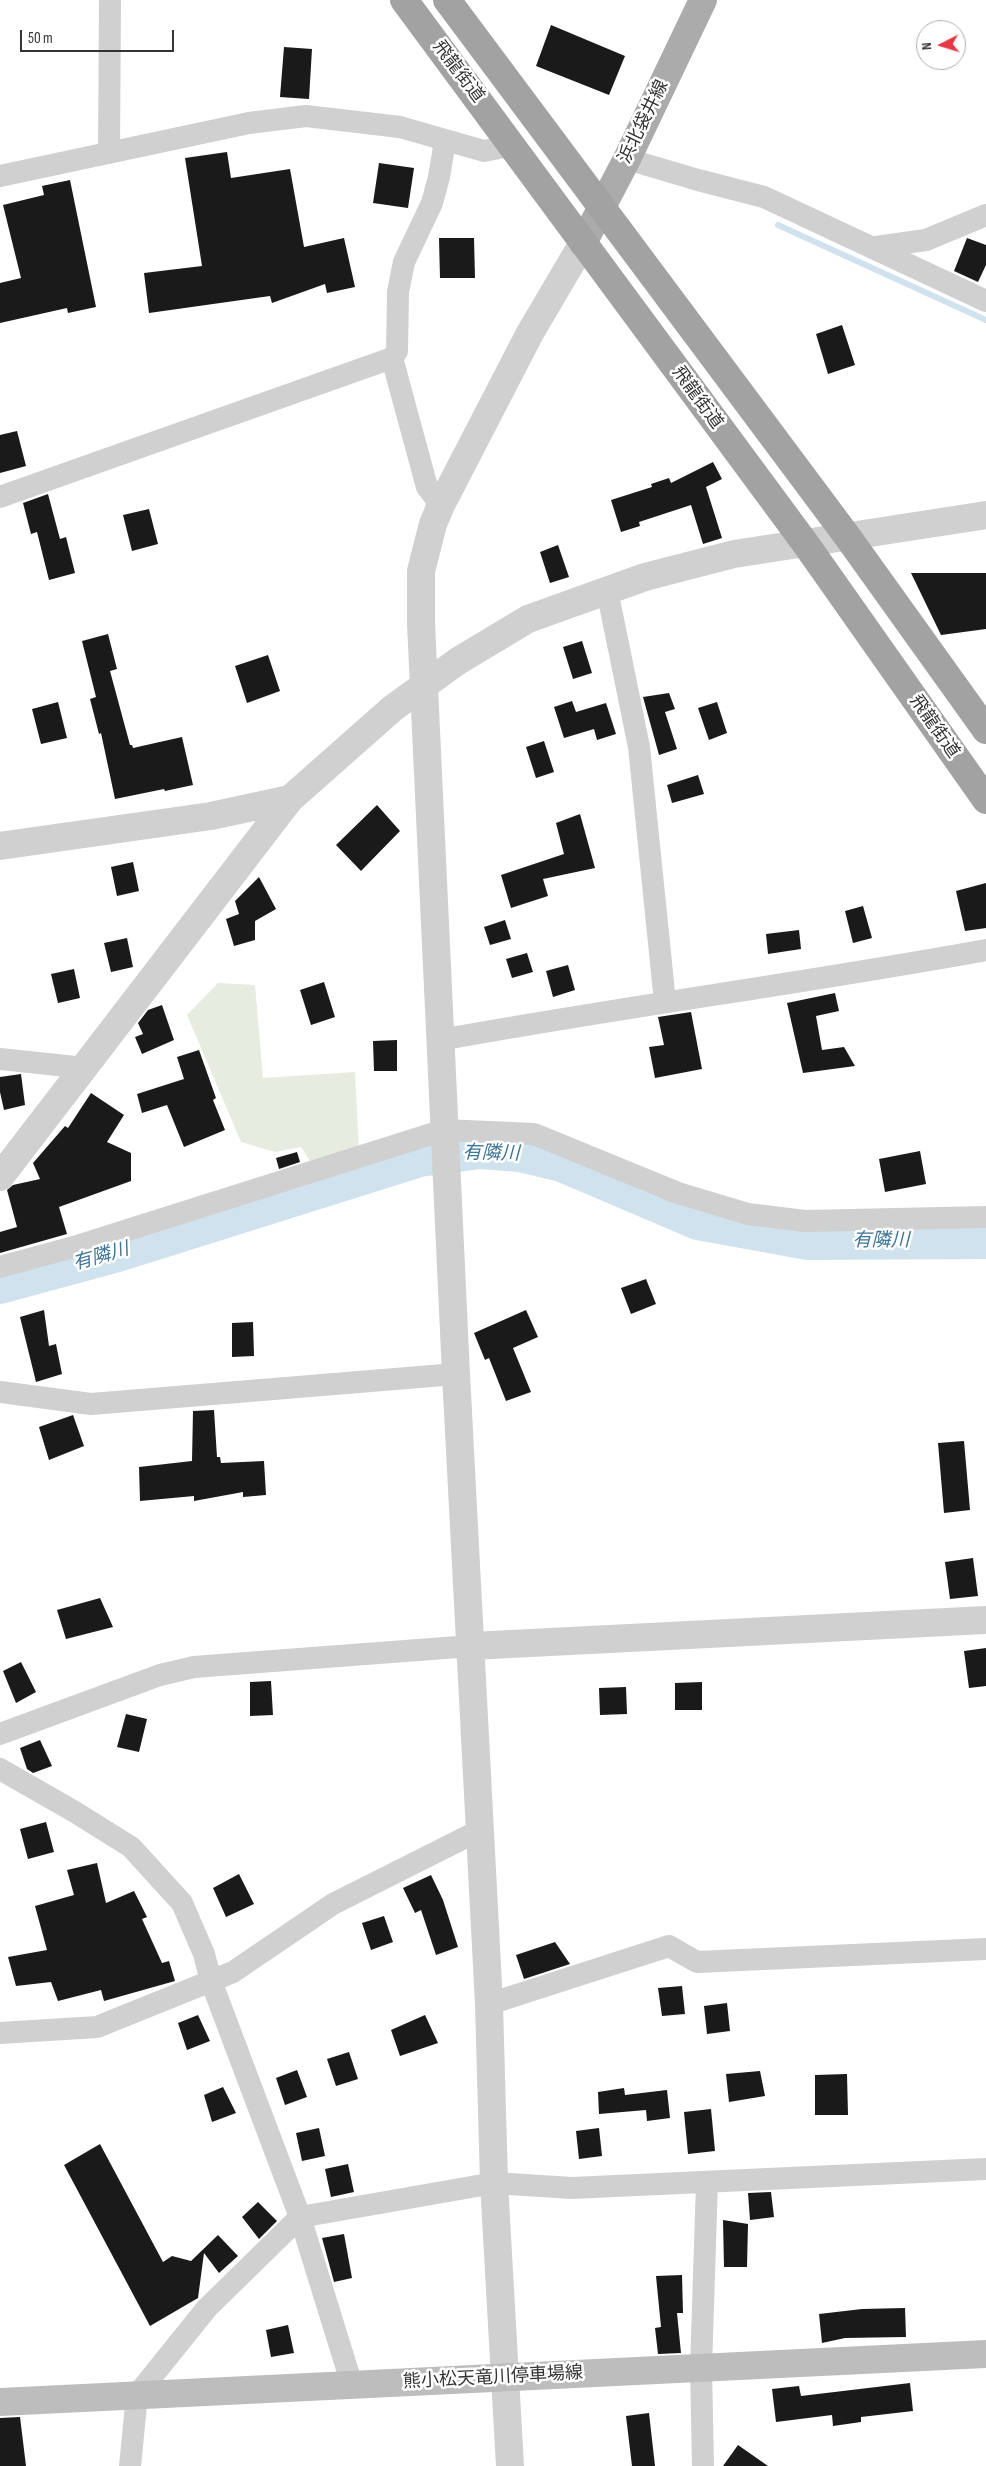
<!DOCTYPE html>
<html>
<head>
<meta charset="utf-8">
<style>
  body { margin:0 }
  #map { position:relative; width:986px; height:2466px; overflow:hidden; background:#fff; font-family:"Sofia Sans Condensed",sans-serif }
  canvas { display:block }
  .north { position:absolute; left:916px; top:20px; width:50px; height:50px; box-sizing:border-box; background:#fff; border:1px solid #adadad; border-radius:50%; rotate:265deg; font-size:14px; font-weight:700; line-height:20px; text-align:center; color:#333 }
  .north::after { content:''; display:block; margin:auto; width:18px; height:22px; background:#e63946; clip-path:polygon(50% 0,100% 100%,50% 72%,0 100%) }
  .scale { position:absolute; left:20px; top:30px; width:154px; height:22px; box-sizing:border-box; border:2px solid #333; border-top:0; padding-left:6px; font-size:15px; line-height:18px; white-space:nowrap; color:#333; -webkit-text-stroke:4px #fff; paint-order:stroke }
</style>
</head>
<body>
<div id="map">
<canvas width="986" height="2466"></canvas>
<div class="north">N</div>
<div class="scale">50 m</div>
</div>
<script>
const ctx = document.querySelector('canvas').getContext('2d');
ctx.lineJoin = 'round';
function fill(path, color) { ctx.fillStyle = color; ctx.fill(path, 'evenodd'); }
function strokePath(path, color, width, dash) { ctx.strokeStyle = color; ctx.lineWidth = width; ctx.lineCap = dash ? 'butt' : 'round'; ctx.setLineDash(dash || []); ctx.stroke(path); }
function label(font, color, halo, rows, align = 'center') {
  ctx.font = font + ' "Sofia Sans Condensed","Noto Sans JP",sans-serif'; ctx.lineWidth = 5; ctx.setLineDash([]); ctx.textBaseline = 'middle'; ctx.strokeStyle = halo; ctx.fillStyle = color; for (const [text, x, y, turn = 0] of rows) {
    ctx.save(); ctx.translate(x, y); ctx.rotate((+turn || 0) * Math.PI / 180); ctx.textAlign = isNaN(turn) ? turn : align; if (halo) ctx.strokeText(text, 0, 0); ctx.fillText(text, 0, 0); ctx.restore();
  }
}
fill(new Path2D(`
  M218 983 255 985 263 1078 355 1072 359 1148 310 1161 301 1147 275 1152 241 1142 187 1015Z`), '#e6ecdf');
strokePath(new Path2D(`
  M778 225 986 320`), '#cfe2ee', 6);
strokePath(new Path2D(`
  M0 1285 118 1253 420 1158 480 1150 520 1153 562 1163 698 1221 808 1241 986 1240`), '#cfe2ee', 38);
fill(new Path2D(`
  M551 25 625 56 609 95 536 66Z
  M284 47 312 49 309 99 280 97Z
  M227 152 231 178 290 169 304 247 344 238 355 287 327 293 325 284 272 303 270 296 149 313 144 273 202 266 185 158Z
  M379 163 414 168 408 208 373 203Z
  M70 180 96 307 68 313 67 308 0 323V283L21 278 3 205 44 195 42 186Z
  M439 238H474L475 278H440Z
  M967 238 986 245V265L978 282 954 271Z
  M842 325 855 365 828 374 816 334Z
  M17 431 26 466 0 473V435Z
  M713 462 722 479 706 487 722 538 703 544 691 505 639 522 640 526 621 532 611 500 652 487 651 484 669 478 671 483Z
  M48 494 60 539 66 537 75 573 49 580 37 532 31 534 23 503Z
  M149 509 158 544 132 551 123 515Z
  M558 545 569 577 550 583 540 552Z
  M911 573H986V629L941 635Z
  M108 634 117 669 110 671 130 745H132L133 748 182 737 193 785 165 791 164 789 115 799 101 733 99 734 90 699 96 697 82 641Z
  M582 641 592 673 573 679 563 647Z
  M268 655 280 691 247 703 235 666Z
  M669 693 675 709 665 712 677 749 659 755 643 697Z
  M572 701 576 712 606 703 616 734 597 740 594 729 564 738 554 707Z
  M58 702 67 738 41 744 32 709Z
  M717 702 727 733 709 740 698 708Z
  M544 741 554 772 536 778 526 747Z
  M698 775 704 794 672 803 667 785Z
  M377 805 400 831 361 871 336 845Z
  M580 814 595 868 543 879 548 896 511 908 501 875 564 854 556 823Z
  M133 862 139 891 117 896 111 867Z
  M259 877 276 909 255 921V940L234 946 226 919 239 914 235 901Z
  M986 883V928L965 931 956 891Z
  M863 906 872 938 853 943 845 911Z
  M505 920 511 939 490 945 484 927Z
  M799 930 801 949 768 954 766 934Z
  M127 938 133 967 111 972 104 943Z
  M527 953 533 972 512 978 506 959Z
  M568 965 575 990 553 997 546 971Z
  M74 969 80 998 58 1003 51 974Z
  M324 982 335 1017 311 1025 300 990Z
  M835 993 839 1011 816 1016 822 1050 844 1047 855 1066 803 1073 787 1003Z
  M162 1005 174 1040 142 1054 135 1037 143 1034 138 1023 148 1010Z
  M691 1012 702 1069 655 1078 649 1047 664 1045 658 1017Z
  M397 1040V1071H374L373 1041Z
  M199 1050 216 1098 213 1100 225 1130 184 1147 167 1105 142 1113 137 1094 184 1079 177 1057Z
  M21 1074 25 1105 4 1110 0 1092V1077Z
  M91 1093 124 1115 107 1142 131 1153V1181L59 1207 67 1234 0 1253V1232L17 1227 7 1190 13 1185 40 1179 33 1163 65 1126 68 1128Z
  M920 1151 926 1184 885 1192 879 1159Z
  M297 1152 300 1162 279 1169 276 1158Z
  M646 1279 656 1304 631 1314 621 1288Z
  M44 1310 49 1346 56 1344 62 1374 36 1382 20 1317Z
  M526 1310 538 1337 513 1348 531 1392 506 1401 489 1358 485 1360 474 1333Z
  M253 1322 254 1356 232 1357V1323Z
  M214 1410 217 1457H220L221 1463 264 1461 266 1495 243 1497V1492L194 1501V1496L140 1501 139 1467 192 1461 193 1411Z
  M73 1415 84 1446 49 1460 39 1427Z
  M964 1441 970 1510 944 1513 938 1443Z
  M973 1558 978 1596 950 1599 945 1562Z
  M100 1598 113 1627 66 1639 57 1610Z
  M986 1648V1686L969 1688 964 1651Z
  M21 1662 36 1692 16 1703 3 1671Z
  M271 1681 273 1715 250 1716V1682Z
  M702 1682V1710H675V1683Z
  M626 1687 627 1714 600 1715 599 1688Z
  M126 1714 147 1719 139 1752 117 1747Z
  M40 1740 52 1766 33 1773 27 1769 20 1748Z
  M46 1822 54 1852 28 1859 20 1829Z
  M97 1863 106 1903 134 1891 147 1917 142 1919 162 1963 169 1961 175 1981 104 2001 101 1990 58 2001 51 1982 16 1986 8 1957 47 1950 35 1906 74 1895 67 1870Z
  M239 1874 254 1904 226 1917 213 1888Z
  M431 1875 443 1900 458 1947 436 1955 421 1910 415 1913 403 1888Z
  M384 1916 393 1942 371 1950 362 1923Z
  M555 1942 570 1964 524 1979 516 1955Z
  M682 1986 685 2014 662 2016 658 1988Z
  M727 2003 730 2031 707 2034 704 2006Z
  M198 2015 210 2041 187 2050 178 2023Z
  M425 2015 438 2043 400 2056 391 2030Z
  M349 2052 358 2079 336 2086 327 2059Z
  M297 2070 307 2097 285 2105 276 2078Z
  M760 2071 765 2096 729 2102 726 2074Z
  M847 2074 848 2115H815V2075Z
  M223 2087 236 2113 212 2122 204 2095Z
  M624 2088 625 2095 667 2090 670 2118 647 2121 646 2110 599 2114 598 2092Z
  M711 2109 715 2151 688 2154 684 2112Z
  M319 2128 325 2156 302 2161 296 2133Z
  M599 2128 602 2156 579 2159 576 2131Z
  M100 2144 163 2262 172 2256 191 2261 218 2235 238 2256 219 2273 204 2253 198 2298 150 2326 64 2165Z
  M348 2164 354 2192 331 2197 325 2169Z
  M771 2192 774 2217 750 2220 748 2193Z
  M258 2202 277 2221 259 2239 242 2217Z
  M723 2220 748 2224 747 2267H724Z
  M344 2234 352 2278 334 2282 322 2238Z
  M682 2275 683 2313H677L681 2353 658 2354 655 2328 661 2327 656 2276Z
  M905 2308 906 2337 845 2338 822 2343 819 2314 862 2309Z
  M288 2325 294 2353 271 2357 266 2330Z
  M910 2383 913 2411 861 2417V2422L833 2426 832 2415 776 2422 772 2389 799 2386 801 2396Z
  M649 2413 655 2466H632L626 2416Z
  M20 2417 26 2466H0V2418Z
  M738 2445 768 2466H723Z`), '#1a1a1a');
strokePath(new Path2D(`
  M109 153 110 0
  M627 159 698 180 764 197 986 301
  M0 176 249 123 306 116 400 127 484 151 513 145
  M876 247 926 240 986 215
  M392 358 397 351 398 292 404 262 432 203 439 177 445 141
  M0 497 392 358 427 487 441 505
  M607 590 639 747 665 1002
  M440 1040C621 1007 805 983 986 950
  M0 1059 85 1068
  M0 1267 77 1246 444 1130 534 1134 678 1193 748 1214 805 1221 986 1217
  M0 1392 91 1404 456 1374
  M0 1734 160 1675 194 1667 471 1646
  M0 1769 75 1812 131 1847 182 1903 204 1954 211 1981 300 2217 494 2183 572 2188 986 2169
  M489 2004 669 1946 697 1962 986 1949
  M0 2033 97 2027 211 1981 233 1972 333 1904 480 1830
  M130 2466 137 2395 207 2308 300 2217 352 2385
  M703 2466 701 2368 707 2182`), '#d0d0d0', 22);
strokePath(new Path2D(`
  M0 846 211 816 290 799 393 708 458 661 528 619 645 577 734 554 986 515
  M0 1177 290 799
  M471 1646 986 1620
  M510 2466 494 2183 489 2004 456 1374 421 623V571L433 524 441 505 530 333 583 243`), '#d0d0d0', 28);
strokePath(new Path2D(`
  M0 2402 986 2354`), '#bdbdbd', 28);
strokePath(new Path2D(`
  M583 243 627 159 703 0`), '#ababab', 28);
strokePath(new Path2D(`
  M404 0 805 543 986 800
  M447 0 847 536 986 730`), '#a2a2a2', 28);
label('18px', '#333', '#fff', [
  ["飛龍街道",458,72,53],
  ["浜北袋井線",644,122,-64],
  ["飛龍街道",697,398,54],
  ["飛龍街道",934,727,55],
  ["熊小松天竜川停車場線",493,2378,-3]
]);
label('italic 19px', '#3f7597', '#fff', [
  ["有隣川",491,1154,1],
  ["有隣川",881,1241],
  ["有隣川",101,1257,-16]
]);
</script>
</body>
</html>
